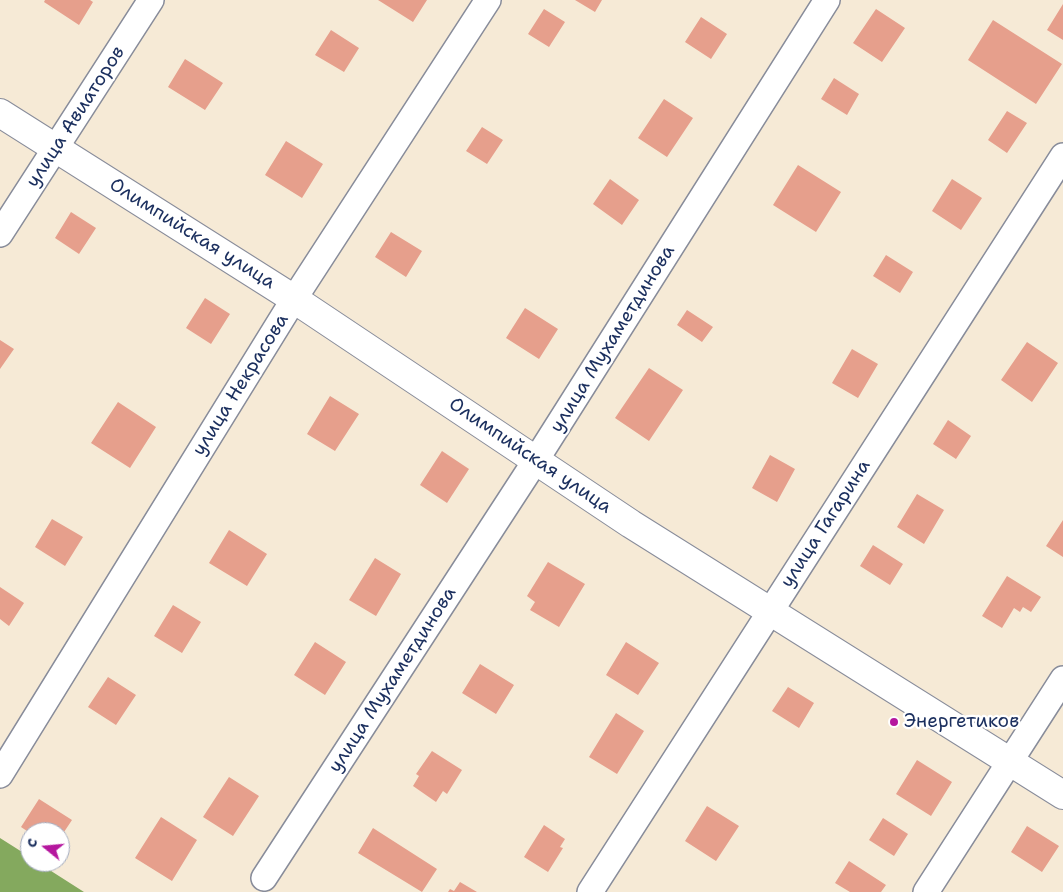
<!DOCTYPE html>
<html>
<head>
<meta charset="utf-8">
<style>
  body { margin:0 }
  #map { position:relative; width:1063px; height:892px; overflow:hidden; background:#f6ead6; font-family:"Shantell Sans",sans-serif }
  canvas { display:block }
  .north { position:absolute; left:20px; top:822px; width:50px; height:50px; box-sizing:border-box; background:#fff; border:1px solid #a4acbf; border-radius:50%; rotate:287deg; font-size:14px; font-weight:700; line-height:20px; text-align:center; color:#1b2f5e }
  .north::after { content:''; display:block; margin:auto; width:18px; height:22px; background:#b5179e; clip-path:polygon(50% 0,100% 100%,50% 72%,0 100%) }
</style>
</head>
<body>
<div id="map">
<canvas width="1063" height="892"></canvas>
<div class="north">С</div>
</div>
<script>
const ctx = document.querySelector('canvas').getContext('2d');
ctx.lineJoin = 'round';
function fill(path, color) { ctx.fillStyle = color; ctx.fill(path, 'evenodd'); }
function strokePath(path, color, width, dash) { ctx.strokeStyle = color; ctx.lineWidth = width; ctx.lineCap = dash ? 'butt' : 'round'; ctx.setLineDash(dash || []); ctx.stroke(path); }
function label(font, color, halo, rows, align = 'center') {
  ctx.font = font + ' "Shantell Sans",sans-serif'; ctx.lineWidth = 4.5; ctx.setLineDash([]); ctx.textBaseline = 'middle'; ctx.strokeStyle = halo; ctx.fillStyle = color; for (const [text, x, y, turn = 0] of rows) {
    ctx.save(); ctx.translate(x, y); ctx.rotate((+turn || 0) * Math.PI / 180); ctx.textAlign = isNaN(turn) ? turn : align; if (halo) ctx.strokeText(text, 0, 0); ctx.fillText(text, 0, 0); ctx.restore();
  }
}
fill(new Path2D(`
  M0 838 30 857V862H37L84 892H0Z`), '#84a95e');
fill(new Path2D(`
  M45 0H90L93 2 79 25 44 2Z
  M378 0H427L413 22Z
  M575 0H602L595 12Z
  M1063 4V40L1047 30Z
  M544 9 565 22 549 47 528 34Z
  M876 9 905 28 882 62 853 43Z
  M701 17 727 34 711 59 685 42Z
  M993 20 1062 64 1036 104 968 60Z
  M331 30 359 48 344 72 315 55Z
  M185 59 223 83 205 110 168 87Z
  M834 78 859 94 847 115 821 99Z
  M664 99 693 118 667 157 638 138Z
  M1007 111 1027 123 1007 153 988 140Z
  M482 127 503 140 487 164 466 151Z
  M286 141 323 164 302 198 265 175Z
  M798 165 841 192 816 232 773 205Z
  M610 179 639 200 622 225 593 204Z
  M952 179 982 198 961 230 932 211Z
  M71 212 96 228 79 254 55 238Z
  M391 232 422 251 406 277 375 257Z
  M886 255 913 272 900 293 873 276Z
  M205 298 230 314 211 344 186 328Z
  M525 308 558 329 539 359 506 338Z
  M687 310 713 327 702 342 677 325Z
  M0 340 14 349 0 369Z
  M1027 342 1058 363 1032 402 1001 380Z
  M852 349 878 364 858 398 832 383Z
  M649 368 683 390 649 441 615 418Z
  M330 396 359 414 335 451 307 434Z
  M118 402 156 427 130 468 91 443Z
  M948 420 971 436 956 459 933 444Z
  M442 451 469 469 447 503 420 485Z
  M770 455 795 469 777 502 752 488Z
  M917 494 944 510 924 544 897 527Z
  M52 519 83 537 65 566 35 547Z
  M1063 520V557L1046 546Z
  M229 530 267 554 247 586 209 563Z
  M873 545 903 564 890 585 860 566Z
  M375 558 401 574 376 616 349 600Z
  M548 562 585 584 559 627 530 610 535 602 527 596Z
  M1007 576 1041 597 1031 612 1023 607 1020 612 1014 608 1002 628 982 616Z
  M0 587 24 603 9 626 0 619Z
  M173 605 201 622 182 653 154 636Z
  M315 642 346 662 325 695 294 675Z
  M626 642 659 663 638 695 606 675Z
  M480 664 514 685 496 714 462 693Z
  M108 677 136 695 116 725 88 707Z
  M788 687 814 703 799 728 772 711Z
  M616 713 644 731 617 774 589 757Z
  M432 751 462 770 447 794 443 791 436 802 413 786 419 776 416 774Z
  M917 760 952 782 931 816 896 794Z
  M229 777 259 796 233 836 203 817Z
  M39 799 72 820 60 838V832L30 833 21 827Z
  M707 806 739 826 716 861 685 841Z
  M161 817 197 840 172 881 135 858Z
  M883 818 908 834 894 856 869 840Z
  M544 825 565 839 560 847 563 848 548 872 524 857Z
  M1027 826 1059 846 1042 872 1011 852Z
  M373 828 437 869 422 892 358 853Z
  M849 861 886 885 881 892H850L835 883Z
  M460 882 477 892H448L450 889 454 891Z`), '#e69f8c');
const street = new Path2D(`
  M0 234 151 0
  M0 775 294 299 488 0
  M264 878 536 460 827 0
  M590 892 1063 156
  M926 892 1063 679`);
const secondary = new Path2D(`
  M0 113 294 299 631 524 1063 795`);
strokePath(street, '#888c9a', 28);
strokePath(secondary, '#888c9a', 30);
strokePath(street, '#fff', 25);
strokePath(secondary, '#fff', 28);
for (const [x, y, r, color] of [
  [894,722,5,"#b5179e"]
]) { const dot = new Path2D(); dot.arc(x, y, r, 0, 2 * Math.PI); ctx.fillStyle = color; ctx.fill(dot); strokePath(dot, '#fff', 2); }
label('19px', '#1b2f5e', '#fff', [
  ["улица Авиаторов",76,117,-57],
  ["Олимпийская улица",192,234,32],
  ["улица Мухаметдинова",613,339,-58],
  ["улица Некрасова",241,385,-58],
  ["Олимпийская улица",530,456,34],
  ["улица Гагарина",826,524,-57],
  ["улица Мухаметдинова",393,680,-57]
]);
label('19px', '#1b2f5e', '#fff', [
  ["Энергетиков",904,722]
], 'left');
</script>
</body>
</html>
